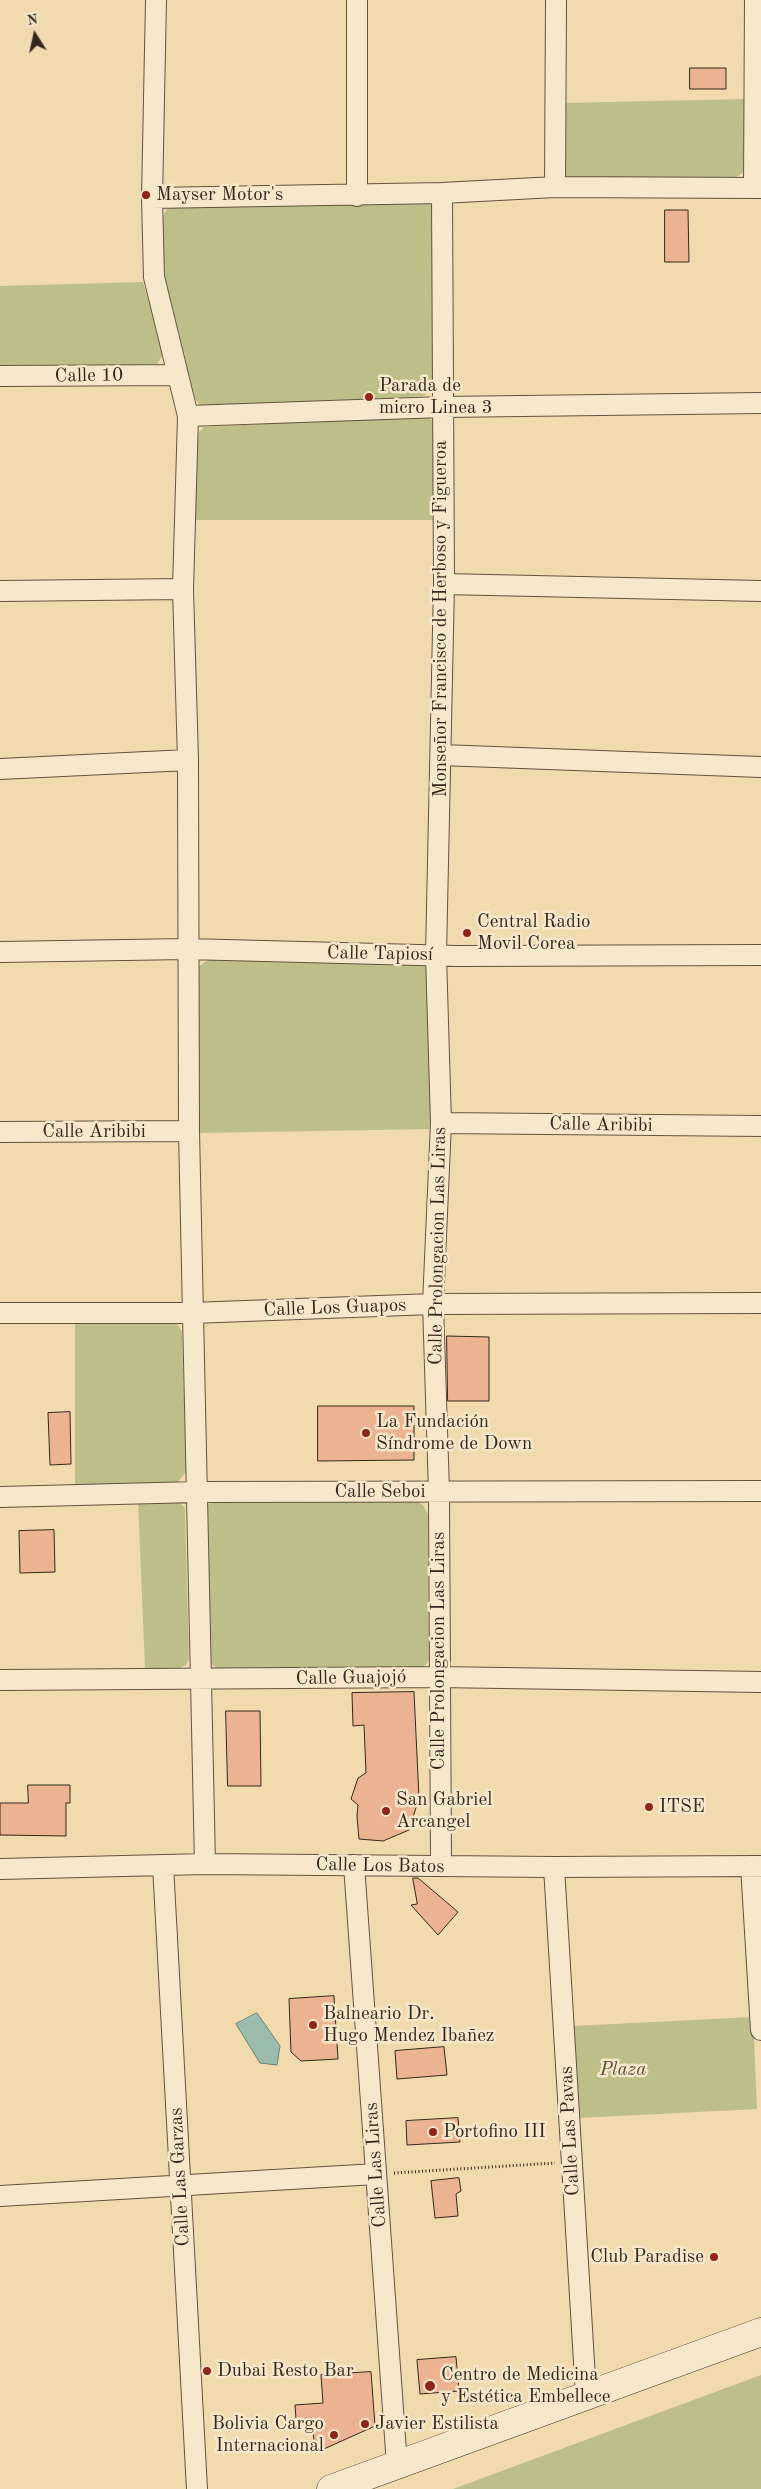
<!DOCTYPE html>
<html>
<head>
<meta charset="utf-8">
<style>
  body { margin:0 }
  #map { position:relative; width:761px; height:2489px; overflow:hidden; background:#f2daaf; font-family:"Old Standard TT",serif }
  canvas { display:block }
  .north { position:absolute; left:10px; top:10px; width:50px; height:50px; -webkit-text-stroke:4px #f7e7cb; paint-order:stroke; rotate:350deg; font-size:14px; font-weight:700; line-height:20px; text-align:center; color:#33281d }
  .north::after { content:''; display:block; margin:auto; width:18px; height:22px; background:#33281d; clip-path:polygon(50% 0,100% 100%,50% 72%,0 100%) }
</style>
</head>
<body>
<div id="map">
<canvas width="761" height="2489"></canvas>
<div class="north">N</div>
</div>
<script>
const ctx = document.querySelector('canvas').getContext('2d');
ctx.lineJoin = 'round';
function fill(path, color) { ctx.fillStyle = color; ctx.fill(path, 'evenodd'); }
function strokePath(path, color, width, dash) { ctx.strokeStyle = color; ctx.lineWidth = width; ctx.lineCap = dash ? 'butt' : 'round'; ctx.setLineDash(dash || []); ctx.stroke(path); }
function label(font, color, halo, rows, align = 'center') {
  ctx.font = font + ' "Old Standard TT",serif'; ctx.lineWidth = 5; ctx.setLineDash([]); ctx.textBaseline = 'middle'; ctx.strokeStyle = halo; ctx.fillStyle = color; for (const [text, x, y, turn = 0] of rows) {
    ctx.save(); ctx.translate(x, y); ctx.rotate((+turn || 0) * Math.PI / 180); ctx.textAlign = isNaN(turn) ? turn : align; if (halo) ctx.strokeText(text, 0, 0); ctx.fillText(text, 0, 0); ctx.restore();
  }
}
fill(new Path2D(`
  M745 99V171L734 179 567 180 563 173 564 103Z
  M427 201 437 211V388L423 396 215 409 200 405 193 396 162 285 163 216 167 209 175 205Z
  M143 282 164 353 157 364 0 369V286Z
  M424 416 429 417 433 422V520H193L195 437 204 427Z
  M209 959 430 963 435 1129 200 1133 198 967Z
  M75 1322H169L177 1324 182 1331 186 1472 177 1483 75 1486Z
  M414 1499 423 1505 428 1514 429 1660 424 1667 218 1669 211 1664 207 1657 205 1508 208 1504 221 1500Z
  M138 1501 179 1502 185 1508 189 1659 186 1665 180 1668 145 1669Z
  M753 2017 757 2109 577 2118 574 2026Z
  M761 2375V2489H453Z`), '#bebe88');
const water = new Path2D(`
  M257 2013 280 2046 277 2065 260 2063 236 2024Z`);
fill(water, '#9bbbac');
strokePath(water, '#718073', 1);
const building = new Path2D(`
  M690 68H726V89H690Z
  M665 210H688L689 262H665Z
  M447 1336 489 1337V1401H448Z
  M318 1406H414V1460L318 1461Z
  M70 1412 71 1464 50 1465 48 1413Z
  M54 1530 55 1572 20 1573 19 1531Z
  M414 1692 419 1798 409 1830 383 1841 359 1839 357 1816 358 1805 351 1799 358 1778 366 1773 364 1725 353 1726 352 1693Z
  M226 1711H260L261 1786H228Z
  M28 1785H70V1803H66V1836L0 1835V1803H28Z
  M413 1878H418L458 1912 438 1935 411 1905 417 1904Z
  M334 1996 338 2059 301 2061 291 2052 289 1999Z
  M444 2047 447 2075 397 2079 395 2051Z
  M458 2118 460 2142 407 2145 406 2121Z
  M459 2178 461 2191 456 2194 458 2216 435 2218 431 2181Z
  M456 2357 459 2391 420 2394 417 2360Z
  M371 2372 375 2426 315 2453 312 2418 296 2419 295 2405 323 2403 321 2375Z`);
fill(building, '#ebb392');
strokePath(building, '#33281d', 1);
const street = new Path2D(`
  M156 0 152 198 154 277 188 416 183 589 188 760 189 1131 205 1864
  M555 187 556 0
  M754 188 755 0
  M357 196V0
  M152 198 442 193 555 187 761 188
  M0 376 178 375
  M188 416 442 407 761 403
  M444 584 761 591
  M0 591 183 589
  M441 755 761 767
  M0 769 188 760
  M0 952 187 949 457 956 761 955
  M441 1123 761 1126
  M0 1132 189 1131
  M0 1313H192L433 1304 761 1303
  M0 1497 196 1492 761 1491
  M0 1680 438 1677 761 1682
  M163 1865 197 2489
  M354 1865 397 2465
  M441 1866 439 1492 433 1304 441 1123 436 955 444 584 442 193
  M751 1866 761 2030
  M554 1867 586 2395
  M0 1869 205 1864 554 1867 761 1866
  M0 2196 376 2174`);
const secondary = new Path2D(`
  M331 2489 761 2332`);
strokePath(street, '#635442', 22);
strokePath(secondary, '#33281d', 29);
strokePath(new Path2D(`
  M394 2173 555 2163`), '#33281d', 3, [1, 2.5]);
strokePath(street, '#f7e7cb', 20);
strokePath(secondary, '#f7e7cb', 28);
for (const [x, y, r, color] of [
  [146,195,5,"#8f2418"],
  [369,397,5,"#8f2418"],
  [467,933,5,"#8f2418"],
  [366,1433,5,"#8f2418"],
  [649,1807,5,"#8f2418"],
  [386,1811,5,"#8f2418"],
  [313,2025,5,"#8f2418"],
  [433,2132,5,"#8f2418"],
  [714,2257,5,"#8f2418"],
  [207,2371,5,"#8f2418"],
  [430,2386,6,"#8f2418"],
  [365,2424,5,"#8f2418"],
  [334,2435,5,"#8f2418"]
]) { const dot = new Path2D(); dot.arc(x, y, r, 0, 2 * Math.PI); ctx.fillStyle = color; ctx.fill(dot); strokePath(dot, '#f7e7cb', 2); }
label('19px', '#33281d', '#f7e7cb', [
  ["Mayser Motor's",156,195],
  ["Parada de",379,386],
  ["micro Linea 3",379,408],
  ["Central Radio",477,922],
  ["Movil Corea",477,944],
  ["La Fundación",376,1422],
  ["Síndrome de Down",376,1444],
  ["San Gabriel",396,1800],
  ["Arcangel",396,1822],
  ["ITSE",659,1807],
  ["Balneario Dr.",323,2014],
  ["Hugo Mendez Ibañez",323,2036],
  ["Portofino III",443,2132],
  ["Club Paradise",704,2257,"right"],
  ["Dubai Resto Bar",217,2371],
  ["Centro de Medicina",441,2375],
  ["y Estética Embellece",441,2397],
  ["Bolivia Cargo",324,2424,"right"],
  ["Internacional",324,2446,"right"],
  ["Javier Estilista",375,2424]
], 'left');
label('19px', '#33281d', '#f7e7cb', [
  ["Calle 10",89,376,-1],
  ["Monseñor Francisco de Herboso y Figueroa",441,619,-90],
  ["Calle Tapiosí",380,954,1],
  ["Calle Aribibi",601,1125,1],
  ["Calle Aribibi",94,1132],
  ["Calle Prolongacion Las Liras",438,1246,-89],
  ["Calle Los Guapos",335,1308,-2],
  ["Calle Seboi",380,1492],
  ["Calle Prolongacion Las Liras",439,1651,-90],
  ["Calle Guajojó",351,1678,-1],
  ["Calle Los Batos",380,1866,1],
  ["Calle Las Pavas",570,2131,-93],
  ["Calle Las Liras",376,2165,-94],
  ["Calle Las Garzas",180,2177,-93]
]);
label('italic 19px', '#564e38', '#f7e7cb', [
  ["Plaza",623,2070]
]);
</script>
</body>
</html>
